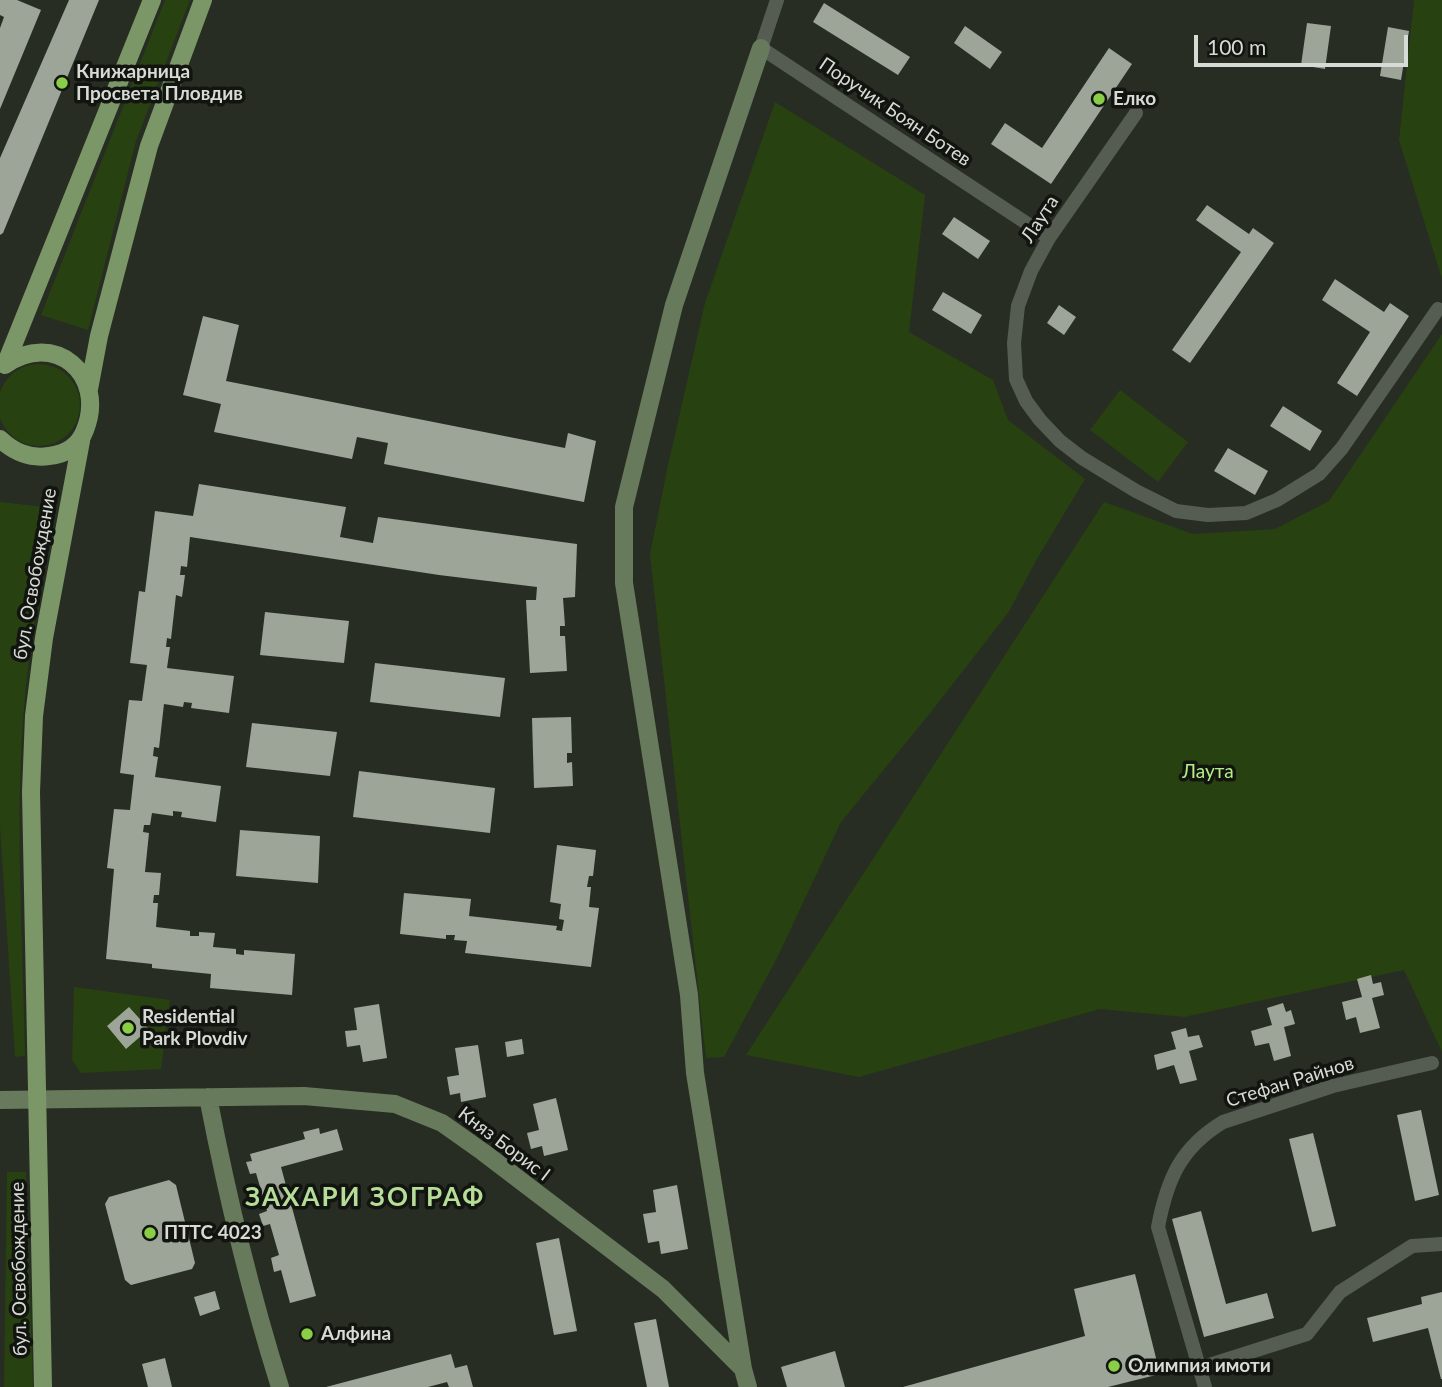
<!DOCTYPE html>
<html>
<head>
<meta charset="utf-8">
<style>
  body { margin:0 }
  #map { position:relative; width:1442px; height:1387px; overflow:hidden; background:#272d23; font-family:Lato,sans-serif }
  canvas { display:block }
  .scale { position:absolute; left:1194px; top:35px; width:214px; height:32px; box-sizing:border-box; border:4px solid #d7dbd5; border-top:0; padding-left:9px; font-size:21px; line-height:24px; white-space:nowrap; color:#d7dbd5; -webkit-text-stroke:5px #121410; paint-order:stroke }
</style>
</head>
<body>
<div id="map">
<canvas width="1442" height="1387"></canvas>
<div class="scale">100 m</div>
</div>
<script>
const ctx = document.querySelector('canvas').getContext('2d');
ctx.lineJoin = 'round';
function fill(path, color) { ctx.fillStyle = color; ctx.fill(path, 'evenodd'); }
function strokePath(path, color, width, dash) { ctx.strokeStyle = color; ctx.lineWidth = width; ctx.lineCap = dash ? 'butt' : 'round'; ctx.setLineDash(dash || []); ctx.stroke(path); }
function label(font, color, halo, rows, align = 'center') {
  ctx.font = font + ' Lato,sans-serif'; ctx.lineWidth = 7; ctx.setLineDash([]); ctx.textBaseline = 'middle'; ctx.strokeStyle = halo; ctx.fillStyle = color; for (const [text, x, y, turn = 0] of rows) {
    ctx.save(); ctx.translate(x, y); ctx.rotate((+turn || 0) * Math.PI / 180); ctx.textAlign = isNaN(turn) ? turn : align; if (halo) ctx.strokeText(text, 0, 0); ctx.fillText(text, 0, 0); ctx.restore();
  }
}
fill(new Path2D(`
  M165 0H190L136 141 88 330 41 315Z
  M1414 0H1442V279L1399 140Z
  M775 102 925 195 909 332 993 380 1008 420 1085 479 1037 559 1008 613 931 712 841 822 778 956 724 1057 706 1058 650 554 668 465 705 303Z
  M1442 334V1052L1404 970 1184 1017 1100 1009 859 1077 746 1055 1104 502 1193 534 1275 529 1329 501Z
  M-2 405a41 41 0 1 1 82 0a41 41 0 1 1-82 0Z
  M1120 390 1188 442 1158 482 1090 430Z
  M0 502 54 508C42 578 28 649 23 720 15 830 23 946 25 1056L15 1057 0 826Z
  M74 987 170 1000 161 1069 81 1073 72 1060Z
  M7 1172H26L33 1387H4Z`), '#284110');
fill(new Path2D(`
  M0 0H17L41 10 0 109V28L4 17 0 15Z
  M69 0H99L3 233 0 235V158Z
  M824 3 910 57 898 75 813 22Z
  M1307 23 1331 26 1325 69 1301 65Z
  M965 26 1002 52 990 69 954 43Z
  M1388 27 1409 31 1401 80 1380 76Z
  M1109 48 1132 64 1051 184 991 144 1005 123 1042 148Z
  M1207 205 1249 234 1253 228 1274 243 1190 363 1172 350 1241 252 1196 220Z
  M954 217 990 241 978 259 942 234Z
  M1335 279 1384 312 1390 303 1409 316 1357 396 1337 383 1370 332 1322 300Z
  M943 292 982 315 971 334 932 310Z
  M1059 305 1076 317 1064 335 1047 323Z
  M203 316 239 325 226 381 565 448 568 433 596 441 584 502 384 464 388 443 357 437 352 459 214 432 221 404 183 395Z
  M1283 406 1322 431 1310 451 1270 426Z
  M1228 448 1268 471 1255 495 1214 471Z
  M199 484 346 507 340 537 373 543 378 517 577 544 575 597 563 598 565 626H560V636H565L567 671 530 673 526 600H536L537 587 439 575 190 537 187 567 181 566 180 575H185L182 597 176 595 171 639 167 638 166 647H170L167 668 234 676 229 713 191 708 192 703 184 702 183 707 164 704 159 748 154 747 153 756 158 757 155 777 221 786 216 822 181 817 182 812 173 811V816L152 813 150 825H144L143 832 149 833 145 872 161 873 159 895H154L153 903H158L156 927 190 931V936H199V932L215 933 213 947 236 949V954L244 955V950L295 954 292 995 210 988 211 974 152 968V964L106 959 114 869 107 868 114 809 130 810 134 775 120 773 129 700 142 701 147 665 130 663 139 591 145 592 155 511 193 516Z
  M265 612 349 621 344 663 260 655Z
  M375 663 505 678 500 717 370 702Z
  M571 717 572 753H567V763L572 762 573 786 534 788 532 718Z
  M252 723 337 732 330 776 246 767Z
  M359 771 495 788 490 833 353 817Z
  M240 830 320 836 318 883 236 876Z
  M557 845 596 850 593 876H589L587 887H591L589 907 599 908 591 967 465 953 467 941 454 940 455 935H446V939L400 934 404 893 471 899 469 916 557 926 556 930 562 931 564 920 559 919 561 904 550 902Z
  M1371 975 1373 984 1381 982 1384 995 1372 998 1380 1028 1360 1033 1356 1017 1346 1020 1342 1002 1362 997 1357 979Z
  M1283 1003 1286 1012 1291 1010 1295 1024 1284 1027 1291 1056 1274 1061 1269 1043 1255 1046 1251 1031 1272 1025 1267 1008Z
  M379 1004 387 1058 363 1062 360 1045 347 1047 345 1031 357 1030 354 1008Z
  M129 1007 149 1029 126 1049 107 1026Z
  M1186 1028 1188 1037 1199 1035 1203 1047 1189 1051 1197 1080 1180 1084 1174 1065 1157 1070 1154 1055 1176 1049 1171 1032Z
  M522 1039 524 1054 507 1057 505 1042Z
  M478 1045 486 1097 461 1102 460 1093 450 1095 447 1077 459 1075 455 1048Z
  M556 1098 568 1150 544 1156 542 1146 531 1149 527 1133 539 1130 533 1104Z
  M1421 1110 1439 1195 1415 1201 1397 1115Z
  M319 1128 320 1134 337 1129 343 1150 281 1167 316 1296 290 1303 281 1270 274 1272 271 1258 279 1255 270 1224 263 1226 259 1214 267 1211 256 1173 250 1174 246 1162 252 1161 250 1154 305 1139 303 1132Z
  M1313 1133 1336 1226 1312 1232 1289 1139Z
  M169 1180 176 1185 195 1263 192 1269 131 1285 125 1280 105 1204 109 1197Z
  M677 1185 688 1249 661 1254 659 1241 648 1243 643 1214 656 1212 653 1190Z
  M1201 1211 1226 1304 1267 1293 1274 1318 1204 1337 1172 1219Z
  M559 1238 577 1331 554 1335 536 1243Z
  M1135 1274 1160 1374 1108 1387H903L1085 1336 1074 1289Z
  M215 1291 220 1309 200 1316 194 1297Z
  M1442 1292V1379H1441L1428 1328 1373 1342 1367 1318 1422 1304 1421 1297Z
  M656 1319 669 1387H647L634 1323Z
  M835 1351 845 1387H787L781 1367Z
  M451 1354 455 1368 467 1365 473 1387H449L447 1382 428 1387H326Z
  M165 1358 172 1387H148L142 1364Z`), '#9da498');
strokePath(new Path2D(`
  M777 0 761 48 1049 238
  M1136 113 1049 238 1031 271 1018 306 1014 343 1016 379 1026 401 1040 420 1060 441 1082 458 1136 491 1176 511 1208 515 1246 513 1277 500 1319 474 1342 448 1438 309
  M1200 1368 1307 1334 1340 1292 1412 1246 1442 1244
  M1205 1387 1158 1227C1167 1180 1180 1148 1223 1122L1333 1086 1432 1063`), '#555c51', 14);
strokePath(new Path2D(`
  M208 1097C227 1195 250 1292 280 1387
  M0 1100 304 1096 395 1104 442 1123 483 1152 663 1289 743 1369
  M748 1387 743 1369 695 1073 689 995 624 583V507L674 305 761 48`), '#687a5c', 18);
strokePath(new Path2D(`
  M6 363 152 0
  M89 389 99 336 149 146 203 0
  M0 439C14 452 29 459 49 456 67 454 79 446 85 430 107 374 54 330 5 365
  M43 1387 31 792 34 716 44 638 81 441`), '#7c9767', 18);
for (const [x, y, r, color] of [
  [62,83,7,"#8ace47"],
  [1099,99,7,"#8ace47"],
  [128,1028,7,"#8ace47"],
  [150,1233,7,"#8ace47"],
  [307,1334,7,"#8ace47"],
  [1114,1366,7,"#8ace47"]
]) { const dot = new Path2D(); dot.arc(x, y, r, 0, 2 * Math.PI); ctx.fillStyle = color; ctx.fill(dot); strokePath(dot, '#121410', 2.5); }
label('bold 19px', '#d7dbd5', '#121410', [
  ["Книжарница",76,72],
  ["Просвета Пловдив",76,94],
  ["Елко",1113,99],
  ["Residential",142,1017],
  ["Park Plovdiv",142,1039],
  ["ПТТС 4023",164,1233],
  ["Алфина",321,1334],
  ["Олимпия имоти",1128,1366]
], 'left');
label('19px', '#d7dbd5', '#121410', [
  ["Поручик Боян Ботев",895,112,34],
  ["Лаута",1040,219,-57],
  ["бул. Освобождение",35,574,-80],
  ["Стефан Райнов",1290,1082,-17],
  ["Княз Борис I",504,1144,37],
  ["бул. Освобождение",19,1269,-91]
]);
label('19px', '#b4ed86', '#121410', [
  ["Лаута",1208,772]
]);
ctx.letterSpacing = '2px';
label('bold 26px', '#b6dd98', '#121410', [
  ["ЗАХАРИ ЗОГРАФ",365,1198]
]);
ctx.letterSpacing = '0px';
</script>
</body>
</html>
